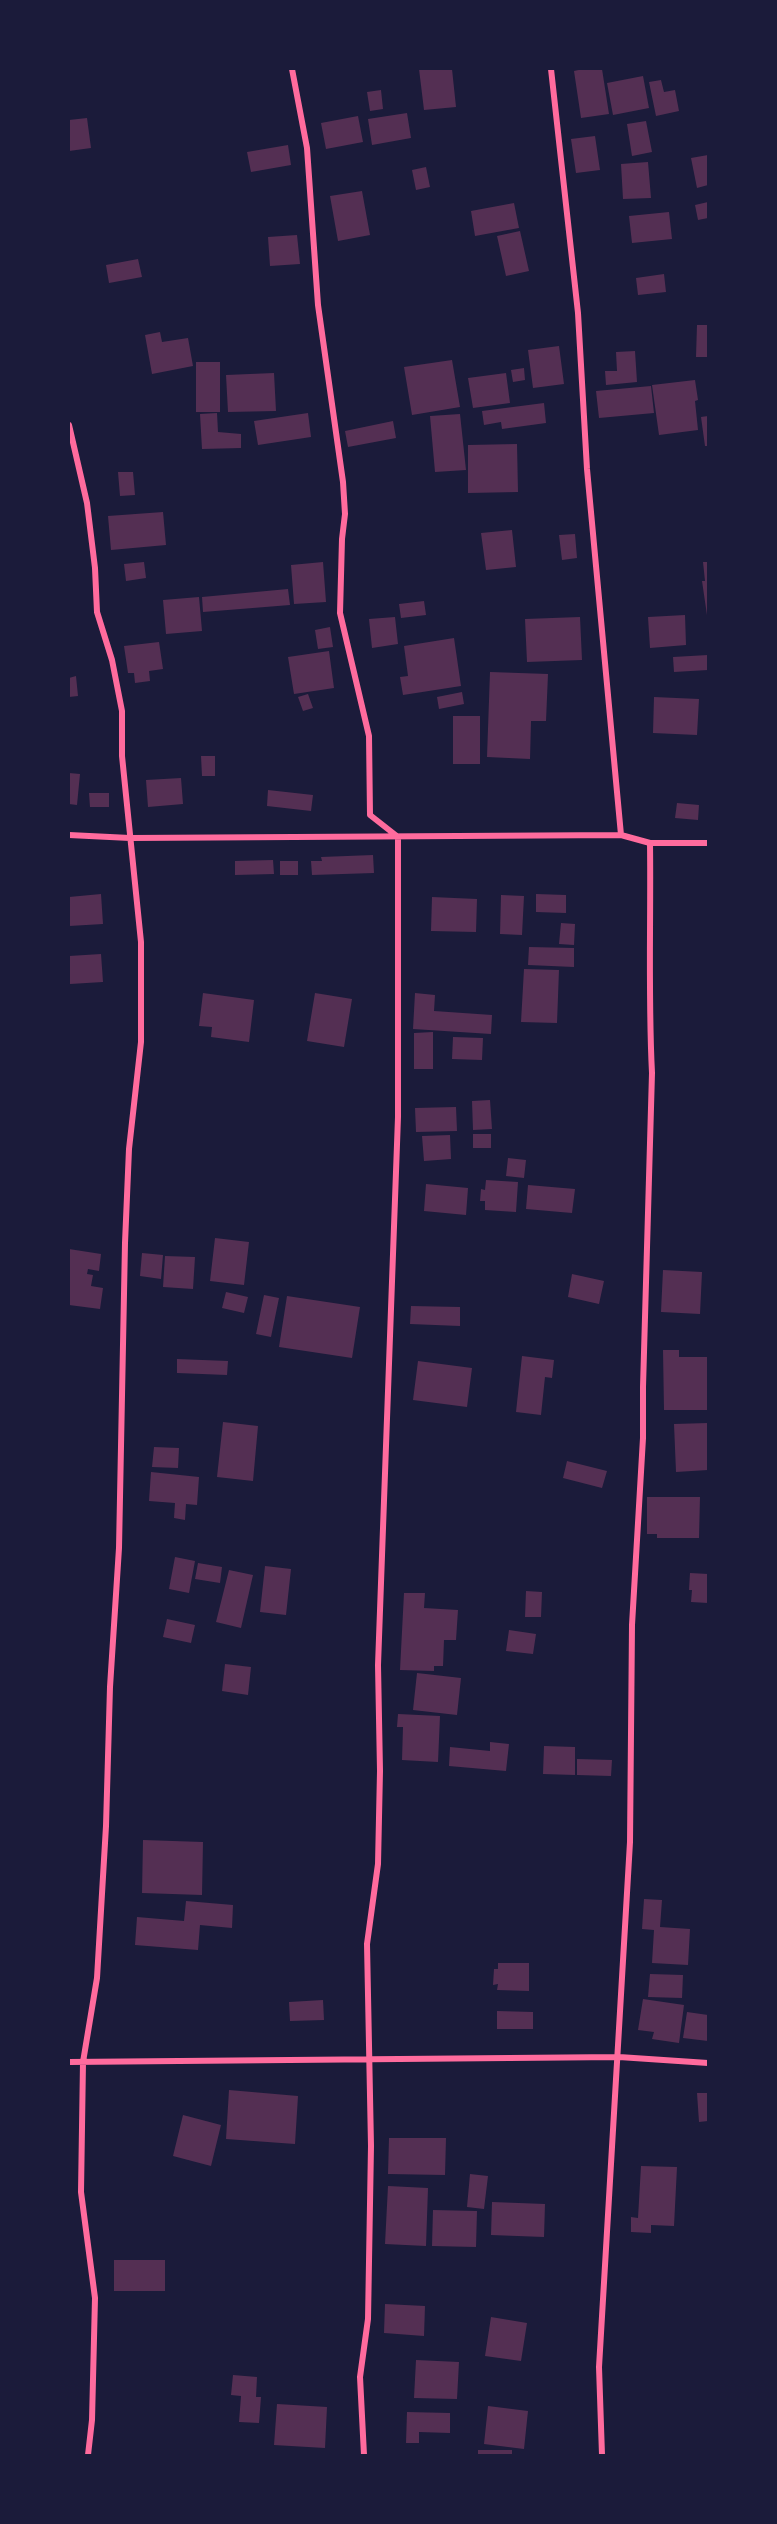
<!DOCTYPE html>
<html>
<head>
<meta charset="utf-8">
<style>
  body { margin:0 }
  #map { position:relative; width:777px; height:2524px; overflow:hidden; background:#1b1b3a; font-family:"Varela Round",sans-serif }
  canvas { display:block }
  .frame { position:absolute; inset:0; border:70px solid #1b1b3a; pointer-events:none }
</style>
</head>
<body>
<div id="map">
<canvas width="777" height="2524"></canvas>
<div class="frame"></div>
</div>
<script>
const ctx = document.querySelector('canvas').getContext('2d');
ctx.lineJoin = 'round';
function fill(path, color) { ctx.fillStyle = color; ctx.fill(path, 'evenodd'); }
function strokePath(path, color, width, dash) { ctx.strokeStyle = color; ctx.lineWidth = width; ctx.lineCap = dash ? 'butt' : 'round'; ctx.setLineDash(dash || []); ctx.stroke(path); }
fill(new Path2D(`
  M419 69H452L456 107 424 110Z
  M583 69H602L609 114 581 118 574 71Z
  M643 76 649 108 613 115 607 83Z
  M661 80 664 92 675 90 679 111 656 116 649 82Z
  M381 90 383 109 370 111 367 92Z
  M407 113 411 138 372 145 368 119Z
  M358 116 363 142 326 149 321 123Z
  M87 118 91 148 69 151V120Z
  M646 121 652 152 632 156 627 124Z
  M595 136 600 170 576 173 571 139Z
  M288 145 291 165 251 172 247 152Z
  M708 155V185L697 188 691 158Z
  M648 162 651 198 623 199 621 164Z
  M426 167 430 187 416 190 412 170Z
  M362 191 370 235 338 241 330 196Z
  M708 202V218L698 220 695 205Z
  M514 203 519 228 475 236 471 211Z
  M669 212 672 239 632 243 629 216Z
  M520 231 529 271 506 276 497 236Z
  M297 235 300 264 270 266 268 237Z
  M138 259 142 277 109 283 106 265Z
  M664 274 666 292 638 295 636 278Z
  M697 325H708V357H696Z
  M160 332 162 342 188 338 193 366 152 374 145 335Z
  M559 346 564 384 533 388 528 350Z
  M635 351 637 382 606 385 605 371H617L616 352Z
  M452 360 460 407 412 415 404 367Z
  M196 362H220V412H196Z
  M524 368 525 380 513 382 511 370Z
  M274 373 276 411 228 412 226 375Z
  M506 373 510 403 473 408 468 378Z
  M695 380 698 400 695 401 698 430 659 435 652 385Z
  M651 386 654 413 599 418 596 391Z
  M544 403 546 423 502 429 501 422 484 425 482 411Z
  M217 413 218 432 241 434V448L202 449 200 414Z
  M308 413 311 437 258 445 254 421Z
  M460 414 466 470 435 472 430 416Z
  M708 416V446H705L701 417Z
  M393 421 396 438 348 447 345 431Z
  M517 444 518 492 468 493V445Z
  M118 472H133L135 495 120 496Z
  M163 512 166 545 111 550 108 516Z
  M512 530 516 567 486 570 481 533Z
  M575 534 577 558 562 560 559 535Z
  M144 562 146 578 126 581 124 564Z
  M323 562 326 602 294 604 291 565Z
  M703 562H708V622L702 581H705Z
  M288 589 290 605 203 612 202 597Z
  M199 597 202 631 166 634 163 600Z
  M424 601 426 615 401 618 399 604Z
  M685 615 686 645 650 648 648 617Z
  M395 617 398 644 372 648 369 619Z
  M580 617 582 660 527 662 525 619Z
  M330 627 333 647 318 649 315 630Z
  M454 638 461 686 403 695 400 677 408 676 404 646Z
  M159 642 163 669 149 671 150 681 135 683 134 673H128L124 646Z
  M329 651 334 688 294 694 288 657Z
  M708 655V670L674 672 673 657Z
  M490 672 548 674 546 721H531L530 759 487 757Z
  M76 676 78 696 69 697V678Z
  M462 692 464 704 439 709 437 697Z
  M308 694 313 708 303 711 298 697Z
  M654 697 699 699 697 735 653 733Z
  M453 716H480V764H453Z
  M201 756H215V776H202Z
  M69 773 80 774 77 805 69 804Z
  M181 778 183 804 148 807 146 780Z
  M268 790 313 795 311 811 267 806Z
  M89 793H109V807H90Z
  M677 803 699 805 698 820 675 818Z
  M373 855 374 873 312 875 311 861H322L321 857Z
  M273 860 274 874 235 875V861Z
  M280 861H298V875H280Z
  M101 894 103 924 69 926V897Z
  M536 894 566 895V913L536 912Z
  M501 895 524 896 522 935 500 934Z
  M432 897 477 899 476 932 431 931Z
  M561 923 575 924 574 945 559 944Z
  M529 947 574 948V967L528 965Z
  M101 954 103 982 70 984 69 956Z
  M524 969 559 970 557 1023 521 1022Z
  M203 993 254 1000 249 1042 211 1037 212 1027 199 1026Z
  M315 993 352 999 344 1047 307 1041Z
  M415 993 435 995 434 1011 492 1015 491 1034 413 1029Z
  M433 1032V1069H414V1033Z
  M453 1037 483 1038 482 1060 452 1059Z
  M490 1100 492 1129 473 1130 472 1101Z
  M456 1107 457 1131 416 1132 415 1108Z
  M473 1134H491V1148H473Z
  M450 1135 451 1159 424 1161 422 1136Z
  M508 1158 526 1160 524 1178 506 1176Z
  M486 1180 518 1182 516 1212 485 1210V1201H480L481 1189 485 1190Z
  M426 1184 468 1188 466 1215 424 1211Z
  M528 1185 575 1189 572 1213 526 1209Z
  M215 1238 249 1242 244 1285 210 1281Z
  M69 1249 101 1254 99 1271 88 1269 87 1274 93 1275 91 1286 103 1288 100 1309 69 1305Z
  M142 1253 163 1255 161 1279 140 1276Z
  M165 1256 195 1257 193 1289 163 1287Z
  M663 1270 702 1272 700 1314 661 1312Z
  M572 1274 604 1281 599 1304 568 1297Z
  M226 1292 248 1297 244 1313 222 1308Z
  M264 1295 279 1298 271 1337 256 1334Z
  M287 1296 360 1307 352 1358 279 1347Z
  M411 1306 460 1307V1326L410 1324Z
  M663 1350H679V1357H708V1410H664Z
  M522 1356 554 1360 552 1378 545 1377 541 1415 516 1412Z
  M177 1359 228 1361 227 1375 177 1373Z
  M418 1361 472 1368 467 1407 413 1400Z
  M223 1422 258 1426 253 1481 217 1477Z
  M708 1423V1470L676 1472 674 1424Z
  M154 1447 179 1448 178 1468 152 1467Z
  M567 1461 607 1471 602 1488 563 1478Z
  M151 1472 199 1477 197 1505 186 1504 185 1520 174 1518 175 1503 149 1501Z
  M647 1497H700L699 1538H657V1534H647Z
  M175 1557 195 1561 189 1593 169 1589Z
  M198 1563 222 1567 220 1583 195 1579Z
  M265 1566 291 1569 286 1615 260 1612Z
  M229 1570 253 1575 241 1628 216 1622Z
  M690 1573 708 1574V1603L691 1602 692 1590H689Z
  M526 1591 542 1592 541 1617H525Z
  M404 1593H425L424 1608 458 1610 456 1640H444L443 1666H434V1671L400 1670Z
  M167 1619 195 1625 191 1643 163 1637Z
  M509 1630 536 1634 533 1654 506 1651Z
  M225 1664 251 1667 248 1695 222 1691Z
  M417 1673 461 1678 457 1715 413 1710Z
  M398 1714 440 1716 438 1762 402 1760 403 1727H397Z
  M490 1742 509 1744 506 1771 449 1766 450 1747 490 1751Z
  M544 1746 575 1747V1775L543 1774Z
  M577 1759 612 1760 611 1776 577 1775Z
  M143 1840 203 1842 202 1895 142 1893Z
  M644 1899 662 1900 660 1927 690 1929 688 1965 652 1963 654 1930 642 1929Z
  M186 1901 233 1905 232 1928 200 1925 198 1950 135 1945 137 1917 184 1921Z
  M498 1963H529V1991L497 1990 498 1984 493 1985 494 1969H498Z
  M650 1974 683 1975 682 1998 648 1997Z
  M643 1999 684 2005 679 2043 652 2039 654 2032 638 2030Z
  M323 2000 324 2020 290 2021 289 2002Z
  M497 2011 533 2012V2029H497Z
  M687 2012 708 2015V2041L683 2038Z
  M229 2090 298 2096 295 2144 226 2139Z
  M697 2093H708V2121L699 2122Z
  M183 2115 221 2125 211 2166 173 2156Z
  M389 2138H446L445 2175 388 2174Z
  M641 2166 677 2167 674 2226 651 2225V2233L631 2232V2217L638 2218Z
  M470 2174 488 2176 484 2209 467 2207Z
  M388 2186 428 2188 426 2246 385 2244Z
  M492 2202 545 2204 544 2237 491 2235Z
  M433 2210 477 2211 476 2247 432 2246Z
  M114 2260H165V2291H114Z
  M385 2304 425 2306 424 2336 384 2333Z
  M491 2317 527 2323 521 2361 485 2356Z
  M416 2360 459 2362 457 2399 414 2398Z
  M233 2375 257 2377 256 2397H261L259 2423 239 2422 241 2396 231 2395Z
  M277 2404 327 2407 325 2448 274 2445Z
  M488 2406 528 2411 524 2449 484 2444Z
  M407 2412 450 2413V2433L419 2432V2443H406Z
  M478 2450H512V2455H478Z`), '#542f53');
strokePath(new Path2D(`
  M292 69 307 148 318 305 343 482 345 514 342 539 340 613 369 736 370 815 398 837V1117L378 1665 380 1771 378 1864 367 1944 371 2146 368 2319 360 2377 364 2455
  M551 69 578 313 587 469 621 835
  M69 425 87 503 95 568 97 612 112 660 122 711V756L141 942V1042L129 1149 125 1243 119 1548 110 1687 106 1826 97 1978 83 2062 81 2192 95 2298 92 2420 88 2455
  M69 835 130 838 621 835 650 843H708
  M69 2062 619 2057 708 2063
  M602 2455 599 2367 630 1842 632 1625 643 1438V1387L652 1073C648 996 651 919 650 843`), '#ff6b9d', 6);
</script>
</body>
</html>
